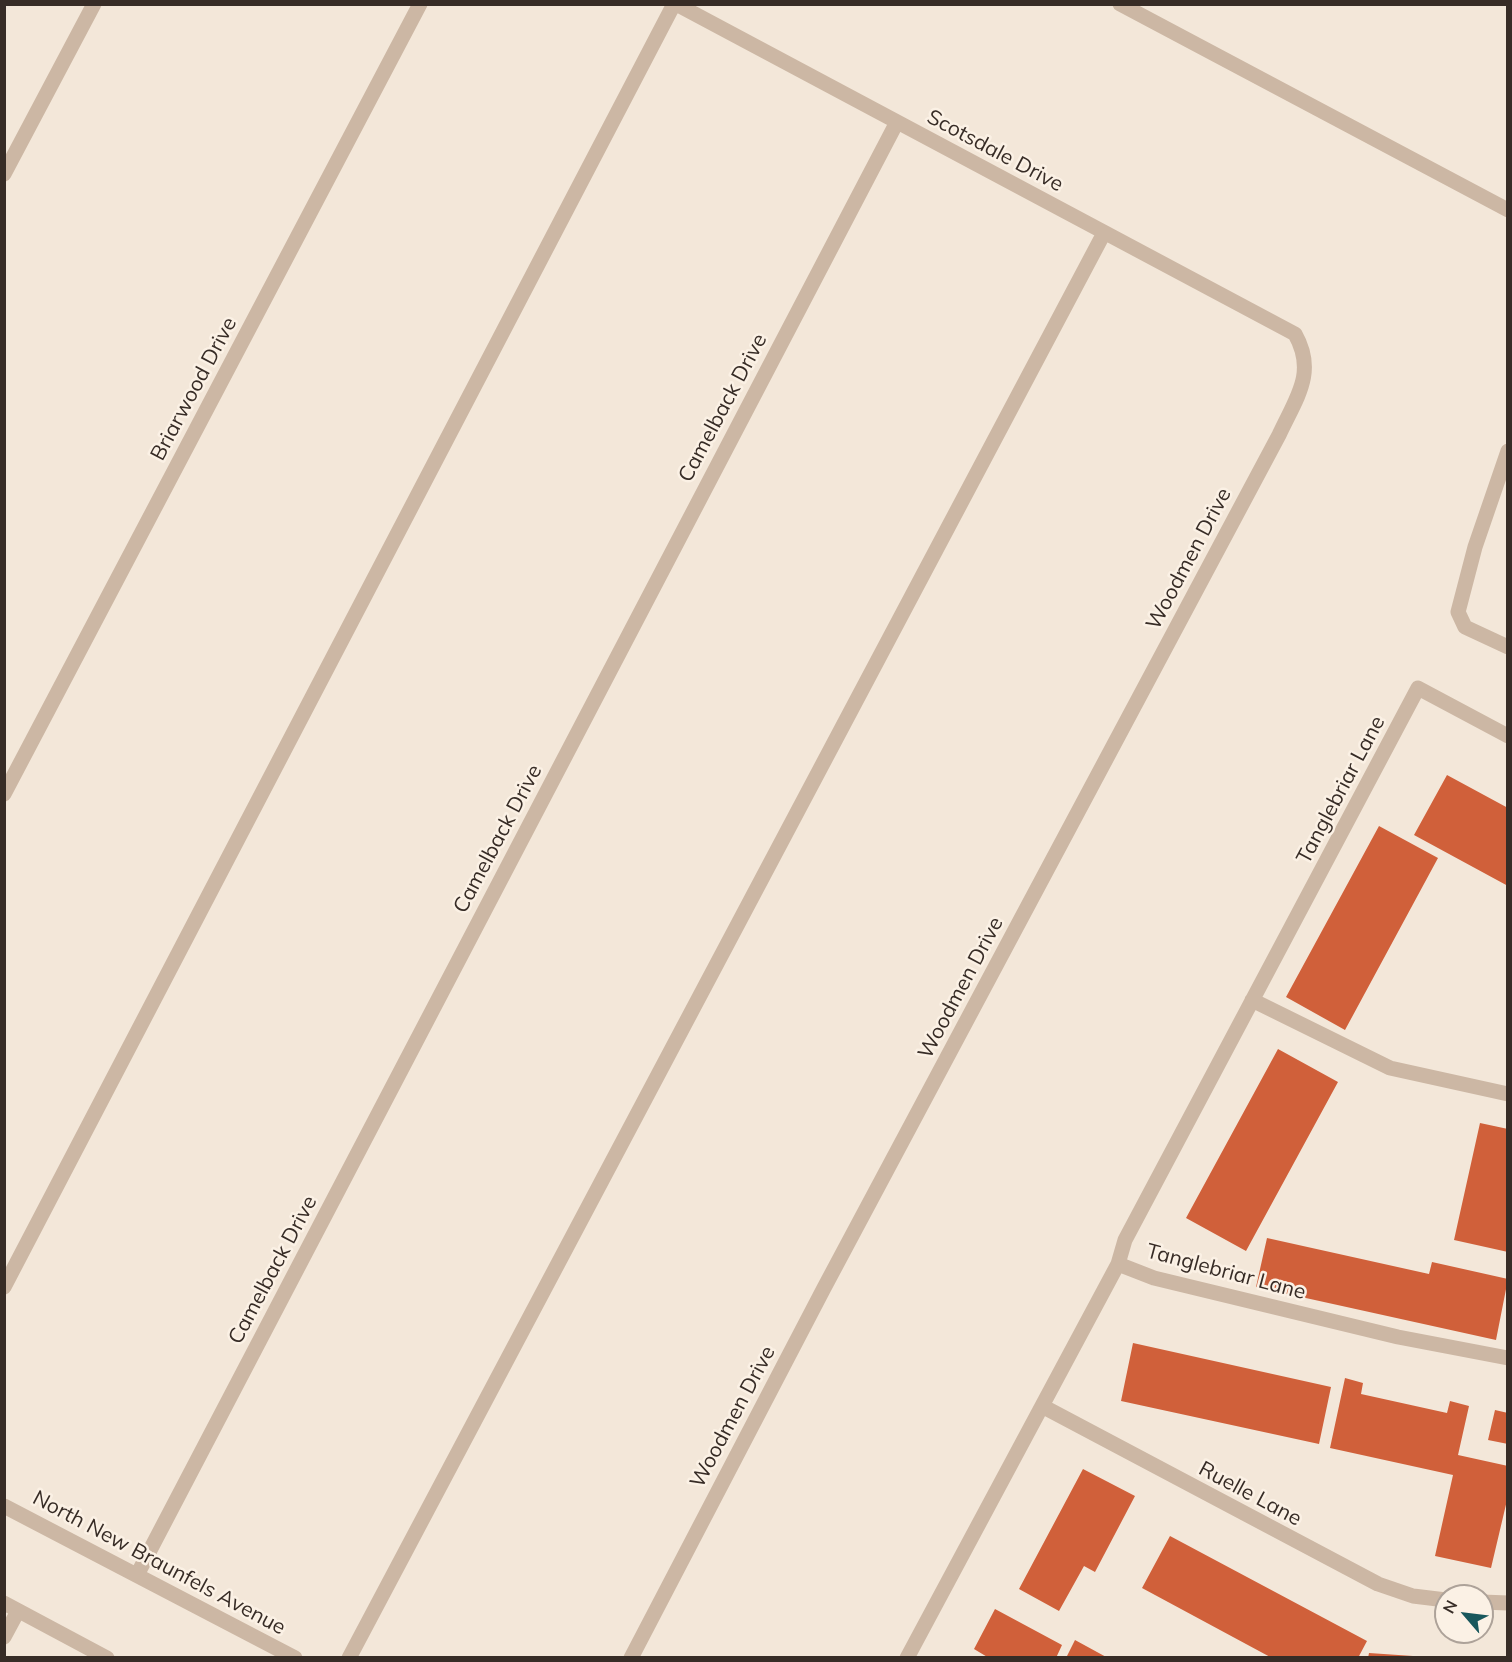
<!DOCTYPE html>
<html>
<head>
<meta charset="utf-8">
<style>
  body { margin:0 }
  #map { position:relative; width:1512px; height:1662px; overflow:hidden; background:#f3e7d9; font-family:Mulish,sans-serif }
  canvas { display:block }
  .frame { position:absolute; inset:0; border:6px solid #372c26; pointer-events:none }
  .north { position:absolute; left:1434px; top:1584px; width:60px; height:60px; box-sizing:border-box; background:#fbf1e5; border:2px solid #ada299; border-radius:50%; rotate:298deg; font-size:16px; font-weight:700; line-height:24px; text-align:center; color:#372c26 }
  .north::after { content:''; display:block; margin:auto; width:21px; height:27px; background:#18575c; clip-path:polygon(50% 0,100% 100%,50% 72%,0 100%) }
</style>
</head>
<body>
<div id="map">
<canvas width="1512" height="1662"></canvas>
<div class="frame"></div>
<div class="north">N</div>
</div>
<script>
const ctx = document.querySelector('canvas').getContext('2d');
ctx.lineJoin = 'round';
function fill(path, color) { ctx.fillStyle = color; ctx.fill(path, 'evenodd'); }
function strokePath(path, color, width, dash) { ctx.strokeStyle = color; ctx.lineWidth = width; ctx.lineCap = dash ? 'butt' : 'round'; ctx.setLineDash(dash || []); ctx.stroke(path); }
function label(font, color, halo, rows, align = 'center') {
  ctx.font = font + ' Mulish,sans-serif'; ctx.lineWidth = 5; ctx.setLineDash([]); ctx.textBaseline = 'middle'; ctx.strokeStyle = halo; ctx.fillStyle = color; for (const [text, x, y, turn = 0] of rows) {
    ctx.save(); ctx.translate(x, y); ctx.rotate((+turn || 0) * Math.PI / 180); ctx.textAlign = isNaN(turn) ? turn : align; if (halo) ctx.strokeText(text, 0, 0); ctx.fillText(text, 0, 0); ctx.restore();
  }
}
fill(new Path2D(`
  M1447 775 1508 808V886L1414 835Z
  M1379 826 1438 858 1345 1030 1286 997Z
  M1278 1049 1338 1082 1246 1251 1186 1218Z
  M1480 1123 1508 1129V1252L1454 1240Z
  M1267 1238 1429 1274 1432 1262 1508 1279 1496 1340 1256 1287Z
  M1133 1343 1331 1387 1319 1444 1121 1401Z
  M1345 1378 1363 1383 1361 1394 1447 1413 1450 1401 1469 1406 1458 1455 1508 1466V1496L1491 1568 1435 1556 1453 1475 1330 1448Z
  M1495 1410 1508 1413V1444L1488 1440Z
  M1083 1469 1135 1496 1095 1572 1084 1566 1059 1611 1019 1589Z
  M1170 1536 1367 1641 1358 1658H1272L1142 1588Z
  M995 1609 1062 1645 1056 1658H989L974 1649Z
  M1075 1640 1108 1658H1066Z
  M1369 1653 1413 1656V1658H1368Z`), '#d0603a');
strokePath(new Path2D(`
  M1120 4 1508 210
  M4 174 94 4
  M1508 451 1475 547 1458 612 1465 627 1508 647
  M4 794 420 4
  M1252 1000 1390 1068 1508 1094
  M1118 1264 1154 1278 1398 1337 1508 1358
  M4 1287 674 4
  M1042 1406 1378 1584 1413 1596 1446 1600
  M4 1506 295 1658
  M137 1575 897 122
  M1482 1602 1508 1603
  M4 1603 107 1658
  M4 1637 18 1611
  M349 1658 1104 233
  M631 1658 824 1288 1279 435C1296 398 1317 373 1295 334L676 4
  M907 1658 1118 1264 1125 1240 1418 688 1508 736`), '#ccb7a4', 15);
label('21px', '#372c26', '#fbf1e5', [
  ["Scotsdale Drive",995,151,28],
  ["Briarwood Drive",194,389,-62],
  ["Camelback Drive",723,408,-62],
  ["Woodmen Drive",1189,559,-62],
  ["Tanglebriar Lane",1341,790,-62],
  ["Camelback Drive",498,839,-62],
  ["Woodmen Drive",961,988,-62],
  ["Camelback Drive",273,1270,-62],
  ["Tanglebriar Lane",1226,1272,15],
  ["Woodmen Drive",733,1417,-62],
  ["Ruelle Lane",1250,1494,28],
  ["North New Braunfels Avenue",159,1563,28]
]);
</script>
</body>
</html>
